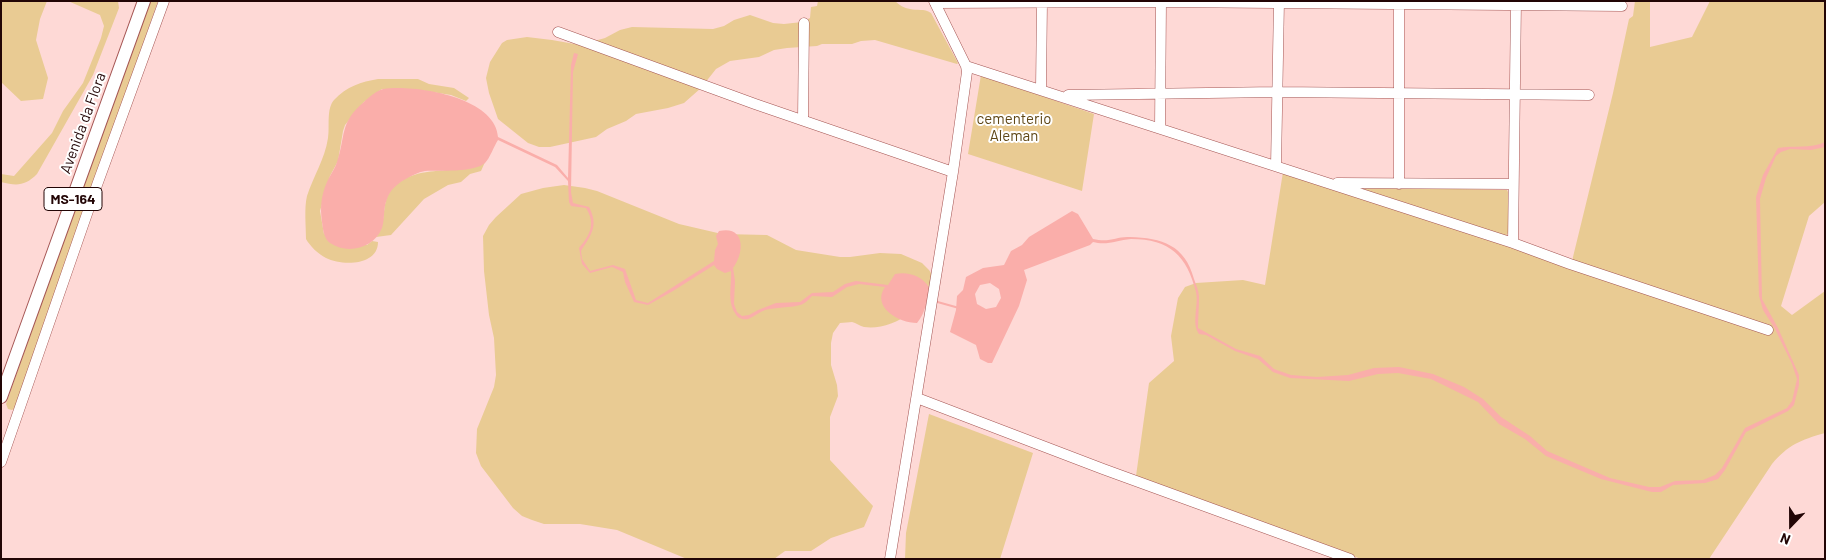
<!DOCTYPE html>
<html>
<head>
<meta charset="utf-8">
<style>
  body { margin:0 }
  #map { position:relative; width:1826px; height:560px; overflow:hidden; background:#fed9d6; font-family:Barlow,sans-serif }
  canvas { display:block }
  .frame { position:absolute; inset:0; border:2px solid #220505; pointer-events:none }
  .north { position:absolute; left:1766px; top:500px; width:50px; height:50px; -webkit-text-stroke:4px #fff; paint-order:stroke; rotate:202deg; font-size:14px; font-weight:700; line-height:20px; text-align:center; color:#220505 }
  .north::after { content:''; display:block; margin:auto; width:18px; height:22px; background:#220505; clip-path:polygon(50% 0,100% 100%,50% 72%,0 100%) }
</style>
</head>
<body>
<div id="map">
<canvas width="1826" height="560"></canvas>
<div class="frame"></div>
<div class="north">N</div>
</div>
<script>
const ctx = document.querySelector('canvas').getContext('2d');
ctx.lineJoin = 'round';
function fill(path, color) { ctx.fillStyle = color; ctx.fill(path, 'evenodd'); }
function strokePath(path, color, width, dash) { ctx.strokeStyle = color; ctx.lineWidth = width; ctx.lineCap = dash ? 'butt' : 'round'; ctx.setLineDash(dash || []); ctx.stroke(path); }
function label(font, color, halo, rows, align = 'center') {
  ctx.font = font + ' Barlow,sans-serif'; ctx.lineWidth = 4; ctx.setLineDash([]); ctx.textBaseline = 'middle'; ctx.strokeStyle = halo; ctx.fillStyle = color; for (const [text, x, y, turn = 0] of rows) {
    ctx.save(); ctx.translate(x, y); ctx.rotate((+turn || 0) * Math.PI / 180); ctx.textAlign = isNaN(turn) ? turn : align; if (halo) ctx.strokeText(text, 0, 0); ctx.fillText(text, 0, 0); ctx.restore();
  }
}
fill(new Path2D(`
  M1 1H47L40 19 36 40 48 78 43 99 21 101 1 82Z
  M68 1H118L119 8 93 75 37 174C25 186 17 186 1 182V174L14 176 52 133 63 111 83 83 101 38 104 26 100 15Z
  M148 1H158L16 407 12 410 8 409 6 404Z
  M818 1H895C899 5 904 8 910 9 917 11 924 8 931 13L958 63 957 64 875 40 861 41 852 44H822L817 46 787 48 774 50 759 57 730 61 716 69 701 88 684 103 668 108 636 114 626 121 607 129 596 137 550 147H539L528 143 498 119 489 93 486 78 490 62 502 43 507 40 527 37 552 40 580 45 605 38 620 30 632 27 713 29 724 26 734 20 750 15 773 23 784 24 802 22 810 18 811 7 817 6Z
  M1635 1H1650V47L1692 37 1710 1H1825V202L1809 216 1781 306 1792 315 1825 291V433C1800 440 1788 445 1772 464L1709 559H1361L1136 476 1149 383 1174 361 1171 336 1178 298 1185 287 1196 283 1243 280 1265 285 1283 172 1572 261 1613 93 1629 19 1633 16Z
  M981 75 1094 114 1082 191 968 154Z
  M378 79H418L429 84 454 88 469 98 466 101 451 95 419 90 398 89H382L364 102 345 125 343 131 338 161 330 176 320 211 324 234 367 245 372 241 378 242C378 266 342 266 326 258 318 254 310 246 306 239 306 226 304 208 307 196 313 177 325 159 328 138 330 127 326 109 334 100 347 86 361 82 378 79Z
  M485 162 481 171 470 174 461 182 448 185 424 199 391 235 376 237C387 224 381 207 389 193 411 161 455 177 485 162Z
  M564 185 585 188 597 191 679 224 722 234 767 235 796 250 840 257H850L880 253 901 254 922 263 929 270 935 279C927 307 893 331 864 327 860 326 856 323 852 322 849 322 844 323 840 323L833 333 831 343V365L837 385 838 396 830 417V460L873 506 864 527 831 538 811 551H785L774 559H687L617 530 580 524H544L532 520 522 516 513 508 481 466 476 453 477 429 494 387 496 375 494 338 489 315 484 271 483 236 489 225 496 217 521 194 543 188Z
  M1361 187 1507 190 1508 192V233L1506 236 1362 189Z
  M929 414 1033 453 1000 559H905L906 533Z`), '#e9cb93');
fill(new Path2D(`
  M574 53 578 54 573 72 571 192 573 203 589 207C599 226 591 235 581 251L582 259 590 271 613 265 625 269 636 300 648 303 714 261 715 250 718 244 716 236 719 231C745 225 745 252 733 268L735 281 734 304 737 312 742 316 749 315 758 310 776 303 800 302 812 293 833 292 845 284 856 281 888 285 895 274C908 271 922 276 929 287 928 299 925 314 917 323 899 323 871 307 885 287L859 284 847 287 832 297 812 296C809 299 805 304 800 305 789 308 777 307 765 310 759 312 754 317 748 319 742 320 737 318 735 313 727 301 732 284 731 271L725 273 717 269 714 265 673 291 648 305 634 302 625 282 623 272 612 267 590 273 582 264 579 248C590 235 596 224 586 208L571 206 569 202 568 181 555 167 498 140C494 146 490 158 485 163 473 173 440 170 425 171 418 172 411 176 404 180 397 184 390 190 387 199 383 208 385 219 382 228 374 248 348 255 330 243 324 239 323 229 322 222 320 207 321 196 327 182 330 175 335 169 337 162 346 136 339 123 364 102 369 97 376 91 383 89 414 84 496 97 498 137L557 165 568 178 571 65Z
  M1825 142V147L1811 150 1790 149 1781 152 1776 156 1766 178 1760 199 1762 299 1778 328 1799 375V385L1794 405 1788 411 1746 432 1725 470 1718 479 1705 483 1673 485 1661 492H1652L1601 479 1546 456 1525 439 1499 424 1478 402 1431 379 1398 373 1378 374 1349 381 1290 378 1273 372 1258 359 1235 351 1206 335 1199 334C1191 323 1199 306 1196 292 1187 256 1170 239 1131 239 1117 240 1107 246 1093 242L1090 245 1024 270 1027 280 1019 306 992 363H988L980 359 976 345 950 332 956 310 957 296 963 290 966 277 983 268 1004 265 1011 251 1022 245 1029 237 1072 211 1078 214 1093 239C1111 243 1116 236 1130 237 1162 238 1185 245 1194 279 1196 285 1199 291 1199 297 1199 308 1198 318 1198 328L1236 349 1260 356 1274 369 1291 375 1317 377 1348 375 1374 368 1399 367 1433 374 1464 387 1483 399 1501 417 1530 436 1547 451 1610 478 1649 487H1660L1675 481 1703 480 1715 475 1722 468 1745 428 1787 408 1792 401 1797 379 1792 364 1775 329 1763 310 1759 296 1756 197 1763 175 1778 148C1794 145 1810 149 1825 142ZM990 283 999 289 1001 298 996 307 986 309 977 304 975 294 980 285Z`), '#faaeaa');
strokePath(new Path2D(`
  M934 301 959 308`), '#faaeaa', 2);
const minor = new Path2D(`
  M1399 1V184
  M935 3 1161 2 1622 6
  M558 32 755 104 953 172
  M966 66 1513 243 1570 264 1768 330
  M1041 89 1042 1
  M1068 95 1277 92 1589 95
  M803 120 804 23
  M1160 128 1161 1
  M1276 166 1279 1
  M1337 183 1513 184
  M1513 243 1516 1
  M917 398 1103 469 1350 559
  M1 462 97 185 164 1
  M890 559 953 172 967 72 966 66 934 1`);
const major = new Path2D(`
  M1 397 144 1`);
strokePath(minor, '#a55654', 11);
strokePath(major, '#a55654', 14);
strokePath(minor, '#fff', 10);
strokePath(major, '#fff', 12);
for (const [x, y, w] of [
  [73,199,58]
]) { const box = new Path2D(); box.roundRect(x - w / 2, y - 11.5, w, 23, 4); ctx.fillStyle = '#fff'; ctx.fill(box); strokePath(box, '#220505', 1); }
label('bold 14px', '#220505', null, [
  ["MS-164",73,199]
]);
label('15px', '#5f4716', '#fff', [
  ["cementerio",1014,119],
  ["Aleman",1014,136]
]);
label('15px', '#220505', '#fff', [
  ["Avenida da Flora",83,123,-70]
]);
</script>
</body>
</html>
